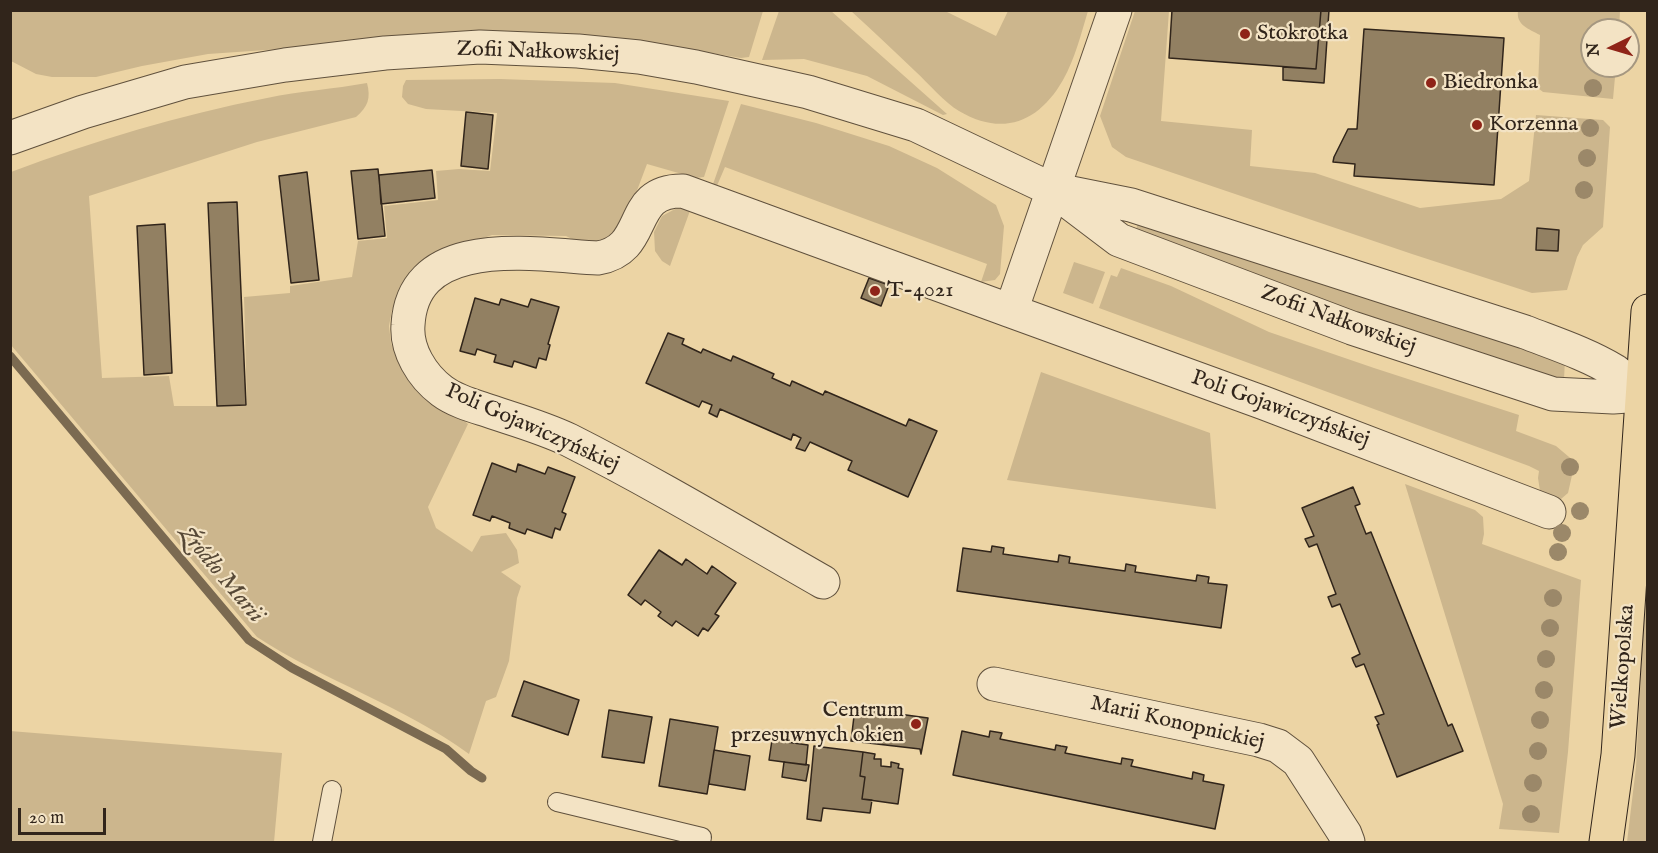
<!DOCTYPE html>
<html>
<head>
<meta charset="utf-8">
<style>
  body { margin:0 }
  #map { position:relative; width:1658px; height:853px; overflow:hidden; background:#ecd4a4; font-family:"IM FELL English",serif }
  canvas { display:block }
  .frame { position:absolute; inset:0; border:12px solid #31251b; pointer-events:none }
  .north { position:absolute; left:1580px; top:18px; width:60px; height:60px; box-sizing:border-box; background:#f3e3c4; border:2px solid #a59780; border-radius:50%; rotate:265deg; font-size:16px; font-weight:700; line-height:24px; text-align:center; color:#31251b }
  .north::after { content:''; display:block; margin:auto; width:21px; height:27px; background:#8f2418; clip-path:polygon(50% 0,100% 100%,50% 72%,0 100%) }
  .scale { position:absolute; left:18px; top:808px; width:88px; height:27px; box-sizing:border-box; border:3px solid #31251b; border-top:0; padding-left:8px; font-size:18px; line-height:21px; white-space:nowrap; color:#31251b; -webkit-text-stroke:4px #f3e3c4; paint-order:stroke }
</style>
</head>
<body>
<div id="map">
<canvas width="1658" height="853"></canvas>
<div class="frame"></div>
<div class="north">N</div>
<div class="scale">20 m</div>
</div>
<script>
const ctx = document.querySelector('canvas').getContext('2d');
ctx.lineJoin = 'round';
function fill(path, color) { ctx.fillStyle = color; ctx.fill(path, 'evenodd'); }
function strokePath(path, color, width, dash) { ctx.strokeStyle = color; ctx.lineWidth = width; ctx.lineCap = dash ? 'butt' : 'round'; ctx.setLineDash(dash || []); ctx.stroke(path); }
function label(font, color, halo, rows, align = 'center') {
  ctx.font = font + ' "IM FELL English",serif'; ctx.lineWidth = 4.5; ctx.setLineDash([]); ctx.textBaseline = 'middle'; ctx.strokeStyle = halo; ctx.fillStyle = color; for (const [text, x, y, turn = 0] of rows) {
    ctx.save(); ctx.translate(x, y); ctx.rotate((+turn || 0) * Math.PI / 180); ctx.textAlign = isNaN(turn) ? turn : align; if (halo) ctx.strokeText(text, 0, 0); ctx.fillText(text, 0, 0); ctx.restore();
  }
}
fill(new Path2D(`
  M10 11H763L749 57 741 58 628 39 492 33 357 39 281 49 208 54 142 66 96 77H52L36 74 11 61Z
  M779 11H831L947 114 943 115 867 76 804 59 762 60Z
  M851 11H945L996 36 1008 11H1088C1081 34 1075 59 1063 80 1039 122 1003 137 959 111 945 103 928 83 915 71 894 51 873 31 851 11Z
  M1135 11H1169L1161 121 1252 130 1250 166 1315 173 1420 208 1501 199 1529 181 1536 115 1603 120 1610 127 1603 227 1583 245 1577 257 1567 290 1532 293 1412 254 1126 157 1112 147 1100 116Z
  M1518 11H1620L1619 30H1592V66H1616L1613 99 1543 92 1538 88 1540 35C1529 29 1516 25 1518 11Z
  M500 79 615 83 729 101 704 177 696 178 647 164 627 217 618 234 586 246 566 236 492 235 470 243 405 283 392 310 389 326 391 343 397 359 407 377 419 392 434 404 458 415 468 424 428 507 436 528 472 552 481 536 506 533 517 550 519 563 501 572 521 586 517 598 509 661 496 697 486 701 469 754C404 706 324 681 257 637L11 345V172C94 141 179 115 267 98 300 91 334 89 367 83 371 98 368 107 356 117L257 142 89 196 102 378 169 376 174 406H247L244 297 290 293V286L352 277 358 241 387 238 384 206 438 200 436 171 459 169 490 171 497 113 426 109 408 104 402 97 403 86 406 80Z
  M741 104 816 123 889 146 937 168 996 205 1004 226 1000 274 995 280 981 282 987 264 725 167 716 188 712 187Z
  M677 208H691L670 266 662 261 655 251 654 232 662 216Z
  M1139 220 1565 358 1564 380 1133 238Z
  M1074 262 1105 272 1093 304 1063 293Z
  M1121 268 1171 286 1269 332 1374 368 1519 415 1516 431 1556 446 1575 462 1568 493 1561 499 1540 491 1538 478 1539 471 1529 466 1099 308 1111 275 1117 277Z
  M1041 372 1210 433 1216 509 1007 480Z
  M1405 484 1475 510 1483 517 1484 534 1482 544 1581 580 1568 752 1559 833 1499 829 1503 804Z
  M1647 558V842H1627L1636 767Z
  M10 731 282 753 274 842H11Z`), '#ccb68d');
strokePath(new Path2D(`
  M10 356 249 640 292 668 446 749 471 771 482 778`), '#7b6a51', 9);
const building = new Path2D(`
  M1172 10H1321L1316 69 1169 58Z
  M1321 10H1329L1324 83 1283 80V67L1316 69Z
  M1364 29 1504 38 1494 185 1354 176 1355 164 1333 162 1334 157 1348 129H1357Z
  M466 112 493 115 488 169 461 166Z
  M378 169 385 236 358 239 351 171Z
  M432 170 435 198 381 204 379 175Z
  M307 172 319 280 291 283 279 176Z
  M237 202 246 405 217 406 208 203Z
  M165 224 172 373 144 375 137 226Z
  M1537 228 1559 230 1558 251 1536 250Z
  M869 278 889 285 881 306 861 298Z
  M475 298 499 305 501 299 528 307 531 299 559 307 548 344 550 345 546 360 539 358 536 368 514 361 512 367 494 362 496 355 477 349 475 355 460 351Z
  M668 333 684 339 682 344 701 353 703 349 731 361 733 356 774 374 772 378 790 386 792 381 823 395 825 391 906 426 909 419 937 431 908 497 848 470 852 461 810 442 805 451 796 448 801 438 793 434 791 440 720 409 717 417 709 413 712 405 702 401 699 407 646 383Z
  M492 463 516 472 518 464 545 474 548 467 575 477 562 512 566 514 560 530 555 528 552 538 527 529 525 534 509 528 510 523 492 516 490 521 473 515Z
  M1353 487 1360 504 1355 506 1366 534 1371 532 1448 726 1452 724 1463 751 1397 777 1377 725 1379 724 1375 717 1384 714 1364 664 1356 667 1354 663 1352 658 1360 654 1340 604 1332 607 1328 597 1336 594 1317 544 1309 547 1305 539 1314 536 1302 508Z
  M992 546 1004 548 1003 554 1058 562 1059 555 1070 557 1069 563 1125 571 1126 564 1136 566 1135 572 1196 581 1197 575 1209 577 1208 583 1227 585 1221 628 957 591 963 548 991 552Z
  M659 550 682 565 686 559 707 574 712 566 736 583 715 614 719 616 708 631 703 628 698 636 676 621 672 626 658 616 661 612 645 600 641 605 628 595Z
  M524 681 579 700 568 735 512 716Z
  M855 708 928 718 921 754 920 749 851 741Z
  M609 710 652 717 644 763 602 757Z
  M670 719 718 727 707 794 659 786Z
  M962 731 989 737 990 731 1002 733 1000 739 1055 750 1056 745 1061 746 1067 747 1065 753 1121 764 1122 758 1133 760 1131 766 1192 779 1193 772 1204 775 1203 781 1224 785 1215 829 953 775Z
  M772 740 808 745 806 765 769 760Z
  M814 746 863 752 860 776 865 777 862 799 872 800 870 813 823 808 821 821 807 819Z
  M714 750 750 756 745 790 709 784Z
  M863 752 875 754 874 759H881V766L891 767V762L899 764 898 768 903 769 898 804 862 799 865 777 860 776Z
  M784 762 809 765 806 781 782 777Z`);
fill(building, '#928062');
strokePath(building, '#31251b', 1.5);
const lane = new Path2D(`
  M557 802 702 837 701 842
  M322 842 332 790`);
const street = new Path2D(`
  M10 138 83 112 185 82 285 65 385 53 480 47 578 51 639 57 696 67 808 92 916 125 1053 190 1119 240 1352 328 1553 394 1613 397 1642 395
  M1061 191 1131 205 1525 332C1556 344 1587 354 1615 371 1626 379 1635 392 1648 397
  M1011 311 1264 403 1549 512
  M823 582C739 534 656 484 569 440 542 427 512 419 483 409 470 405 454 400 442 391 422 376 406 350 408 325 413 232 536 255 598 258 651 249 625 190 683 191L1011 311 1115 10
  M994 684 1259 740 1278 746 1298 761 1345 834 1348 842`);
const primary = new Path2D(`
  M1606 842 1618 755 1648 311`);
strokePath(lane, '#60513d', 20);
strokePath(street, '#60513d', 35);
strokePath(primary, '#31251b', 35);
strokePath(lane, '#f3e3c4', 18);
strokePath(street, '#f3e3c4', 33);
strokePath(primary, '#ecd4a4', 33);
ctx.fillStyle = '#9b8869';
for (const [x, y] of [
  [1593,88],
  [1590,128],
  [1587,158],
  [1584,190],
  [1570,467],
  [1580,511],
  [1562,533],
  [1558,552],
  [1553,598],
  [1550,628],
  [1546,659],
  [1544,690],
  [1540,720],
  [1538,751],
  [1533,783],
  [1531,814]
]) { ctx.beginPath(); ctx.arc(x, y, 9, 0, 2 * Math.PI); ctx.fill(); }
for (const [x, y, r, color] of [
  [1245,34,6,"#8f2418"],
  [1431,83,6,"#8f2418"],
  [1477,125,6,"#8f2418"],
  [875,291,6,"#8f2418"],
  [916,724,6,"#8f2418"]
]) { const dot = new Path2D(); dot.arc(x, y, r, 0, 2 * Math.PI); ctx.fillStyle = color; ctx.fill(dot); strokePath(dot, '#f3e3c4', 2); }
label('22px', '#31251b', '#f3e3c4', [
  ["Stokrotka",1257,34],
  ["Biedronka",1443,83],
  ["Korzenna",1489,125],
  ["T-4021",887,291],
  ["Centrum",904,711,"right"],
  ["przesuwnych okien",904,736,"right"]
], 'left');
label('22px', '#31251b', '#f3e3c4', [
  ["Zofii Nałkowskiej",538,53,2],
  ["Zofii Nałkowskiej",1338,321,20],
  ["Poli Gojawiczyńskiej",1280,410,20],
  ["Poli Gojawiczyńskiej",532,429,24],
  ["Wielkopolska",1624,667,-86],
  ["Marii Konopnickiej",1177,724,13]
]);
label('italic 24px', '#564836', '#f3e3c4', [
  ["Źródło Marii",220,575,50]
]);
</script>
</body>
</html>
